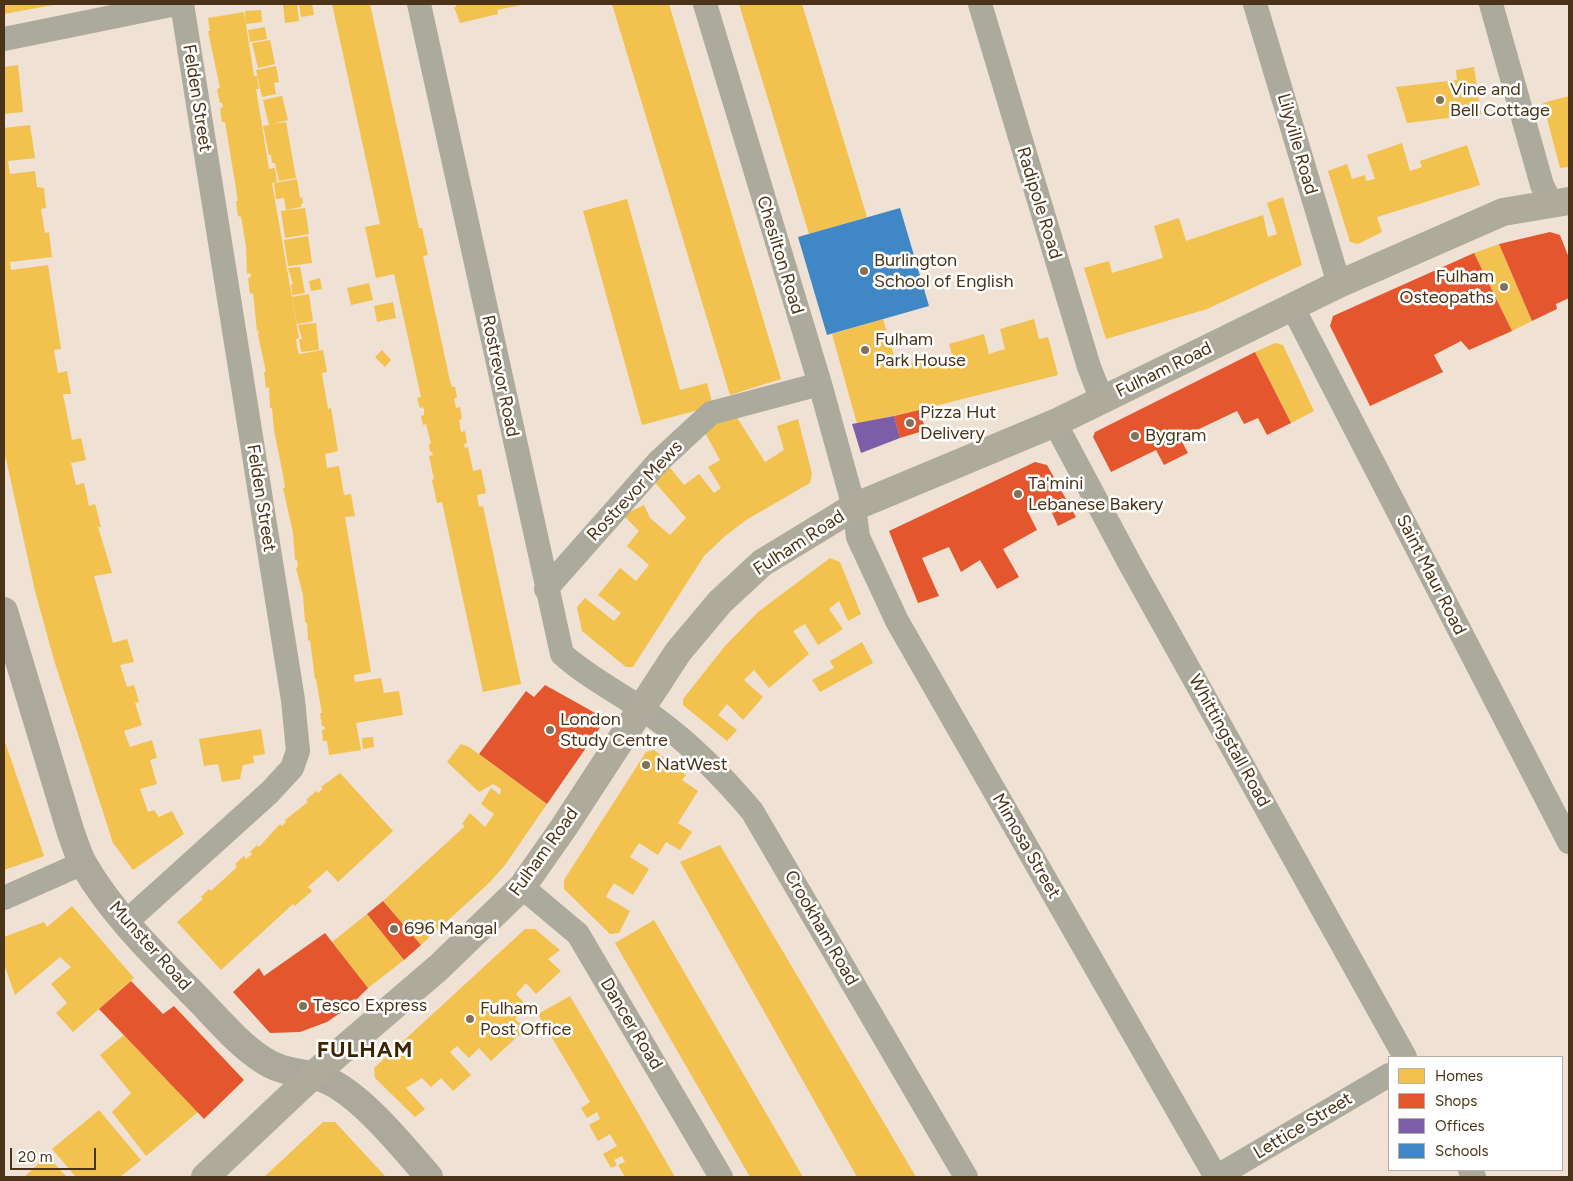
<!DOCTYPE html>
<html>
<head>
<meta charset="utf-8">
<style>
  body { margin:0 }
  #map { position:relative; width:1573px; height:1181px; overflow:hidden; background:#efe1d3; font-family:Figtree,sans-serif }
  canvas { display:block }
  .frame { position:absolute; inset:0; border:5px solid #4a3316; pointer-events:none }
  .legend { position:absolute; left:1388px; top:1056px; width:175px; height:115px; box-sizing:border-box; background:#fff; border:1px solid #b7ada2; margin:0; padding:6px 9px; list-style:none; font-size:15px; color:#4a3316 }
  .legend li { display:flex; align-items:center; gap:10px; height:25px }
  .legend b { width:25px; border:1px solid #b7ada2 }
  .scale { position:absolute; left:10px; top:1148px; width:86px; height:22px; box-sizing:border-box; border:2px solid #4a3316; border-top:0; padding-left:6px; font-size:15px; line-height:18px; white-space:nowrap; color:#4a3316; -webkit-text-stroke:4px #fff; paint-order:stroke }
</style>
</head>
<body>
<div id="map">
<canvas width="1573" height="1181"></canvas>
<div class="frame"></div>
<ul class="legend">
<li><b style="height:14px;background:#f2c14e"></b>Homes</li>
<li><b style="height:14px;background:#e4572e"></b>Shops</li>
<li><b style="height:14px;background:#7b5ea7"></b>Offices</li>
<li><b style="height:14px;background:#3f88c5"></b>Schools</li>
</ul>
<div class="scale">20 m</div>
</div>
<script>
const ctx = document.querySelector('canvas').getContext('2d');
ctx.lineJoin = 'round';
function fill(path, color) { ctx.fillStyle = color; ctx.fill(path, 'evenodd'); }
function strokePath(path, color, width, dash) { ctx.strokeStyle = color; ctx.lineWidth = width; ctx.lineCap = dash ? 'butt' : 'round'; ctx.setLineDash(dash || []); ctx.stroke(path); }
function label(font, color, halo, rows, align = 'center') {
  ctx.font = font + ' Figtree,sans-serif'; ctx.lineWidth = 5; ctx.setLineDash([]); ctx.textBaseline = 'middle'; ctx.strokeStyle = halo; ctx.fillStyle = color; for (const [text, x, y, turn = 0] of rows) {
    ctx.save(); ctx.translate(x, y); ctx.rotate((+turn || 0) * Math.PI / 180); ctx.textAlign = isNaN(turn) ? turn : align; if (halo) ctx.strokeText(text, 0, 0); ctx.fillText(text, 0, 0); ctx.restore();
  }
}
fill(new Path2D(`
  M4 4H53V5L4 14Z
  M297 4 299 21 285 23 283 5Z
  M299 4H312L314 15 301 17Z
  M332 4H370L419 228H422L428 255 423 256 450 381 452 387H455L457 398H454L456 408 460 407 462 419 459 420 461 432 465 431 467 443 464 444 465 448 468 447 473 471 481 469 486 493 477 495 479 507 483 506 521 684 483 692 442 502 437 503 432 480 434 479 429 456 433 455 432 452H430L429 444 431 443 426 424 423 425 421 416 424 415V410L423 407 420 408 417 398 421 397 394 274 376 278 365 227 380 224Z
  M456 4H521V5L497 10 498 14 460 23 454 7H456Z
  M612 4H669L781 379 730 395Z
  M739 4H802L867 217 809 234Z
  M261 10 262 22 246 24 245 11Z
  M244 12 254 76H257L259 89H256L269 169 275 168 277 182 272 183 299 338 296 339 297 347 299 354 323 350 327 372 322 373 323 380 328 409 331 408 338 451 325 454 327 468 339 466 344 495 351 494 355 516 345 517 371 672 354 675 355 682 381 678 384 693 399 691 403 715 356 723 361 750 329 755 327 741H323L322 730 325 729 324 726H322L320 713H322L316 679H315L310 640 308 641 307 623 305 622 303 595 296 568 298 567 297 560H295L293 533 283 488H285L283 475 274 430 272 408H270L269 387 266 388 264 372H266L258 335 259 330 257 331 253 293 250 294 248 278 251 277 250 273 247 274 246 246 241 217 238 216 236 201H238L225 122H222L220 108 223 107 222 103H220L217 89 220 88 208 31H210L208 18Z
  M265 27 267 39 250 42 248 30Z
  M270 40 275 64 258 68 252 43Z
  M18 65 23 112 4 114V67Z
  M276 66 279 82 274 83 276 94 262 97 256 70Z
  M1474 67 1481 114 1407 123 1396 87 1457 80 1456 70Z
  M282 96 288 120 272 124 286 122 296 178 279 181 275 163H272L271 155H269L263 126 269 125 263 100Z
  M1569 96V167L1560 168 1543 103Z
  M30 125 35 158 8 161 10 174 35 171 37 187 44 188 46 208 41 209 45 233 49 232 52 257 10 262 11 270 48 265 61 349 54 350 58 373 67 371 71 394H63L72 440 81 438 86 460 71 463 76 485 84 483 89 506 95 504 101 527H98L112 573 94 576 113 643 127 639 134 662 120 665 127 687 134 685 139 702 135 703 142 725 124 731 130 747 152 740 157 758 150 760 157 784 140 789 148 812 154 810 159 817 172 811 184 834 133 870 113 843 54 660 35 591 4 450V128Z
  M1402 143 1410 171 1422 167 1420 161 1467 145 1480 185 1377 217 1382 232 1358 244 1350 242 1328 171 1347 164 1352 179 1365 175 1366 181 1375 179 1367 155Z
  M297 179 300 198 302 197 303 203 301 204V207L286 210 284 198 276 199 274 183Z
  M1283 197 1302 265 1207 309 1106 339 1084 268 1109 261 1112 273 1163 258 1154 226 1179 218 1186 241 1263 215 1268 237 1277 234 1267 203Z
  M627 199 680 390 707 383 713 406 642 425 583 211Z
  M305 208 309 234 285 238 281 211Z
  M308 236 312 263 288 266 284 240Z
  M1499 244 1532 321 1512 331 1474 253Z
  M300 267 305 293 292 295 291 285 293 284 288 268Z
  M320 278 322 289 311 291 309 281Z
  M369 283 373 300 351 305 347 288Z
  M309 294 313 321 297 324 292 297Z
  M393 302 396 318 377 322 374 306Z
  M883 319 897 366 944 356 946 365 954 363 949 344 984 334 989 354 1005 349 1000 329 1034 319 1039 339 1048 337 1058 375 919 410 857 424 832 334Z
  M316 323 319 350 301 352 299 339H302L298 325Z
  M1275 343 1283 345 1314 411 1291 423 1255 352Z
  M382 350 391 360 385 367 375 357Z
  M736 416 765 462 784 450 777 426 798 419 812 474 810 483 746 520 724 537 704 556 633 667H626L582 631 577 607 585 598 614 621 621 613 598 595 620 568 636 581 649 565 627 546 639 531 623 515 644 505 650 518 670 535 686 518 652 479 667 464 684 485 699 474 714 493 721 488 708 467 720 460 703 429Z
  M830 558 840 562 861 614 848 621 839 601 829 609 843 629 818 645 805 624 793 631 809 654 769 688 754 670 744 680 763 697 743 720 727 704 718 715 737 730 727 741 683 705V699L725 646 758 612Z
  M862 642 873 663 820 692 812 680 834 668 830 661Z
  M261 729 265 754 253 756 254 763 243 765 240 779 222 782 218 764 204 766 199 739Z
  M373 737 374 747 363 749 362 738Z
  M4 739 44 856 4 870Z
  M461 744 469 747 547 804 505 865 489 883 421 945 383 901 465 826 462 824 470 813 485 827 494 814 481 804 491 788 500 795 501 789 493 784 479 792 447 762Z
  M654 750 686 775 682 780 698 791 678 823 692 832 680 850 666 842 658 855 639 843 630 857 649 869 633 895 614 883 609 891 606 897 630 911 619 933 610 934 564 889V880L646 752Z
  M340 773 393 831 338 882 327 870 308 887 312 891 295 906 293 904 221 970 177 922 203 899 201 897 209 889 211 891 237 867 235 864 244 856 246 859 252 854 250 852 257 845 259 847 280 824 282 826 286 822 285 820 308 802 306 800 316 791 318 793 323 789 321 787Z
  M720 845 916 1177H857L680 862Z
  M72 906 134 978 73 1032 56 1013 67 1003 51 984 71 967 60 957 15 995 4 964V937L44 922 47 927Z
  M367 914 404 960 368 988 332 942Z
  M654 920 803 1177H750L615 943Z
  M525 929H535L560 950 548 959 561 971 536 994 526 983 516 994 528 1007 515 1019 520 1023V1034L491 1061 479 1048 469 1058 457 1046 450 1052 471 1075 453 1091 441 1078 431 1087 422 1078 406 1088 425 1109 415 1117 375 1078 374 1068Z
  M570 996 619 1080 675 1177H625L618 1165 625 1162 622 1156 614 1160 617 1165 611 1168 603 1154 617 1146 610 1134 598 1141 589 1125 600 1119 597 1112 587 1118 581 1108 590 1102 538 1014Z
  M124 1035 198 1112 146 1156 112 1112 131 1093 100 1055Z
  M99 1110 141 1160 120 1177H76L52 1149Z
  M323 1122H335L386 1177H264Z
  M47 1156 67 1177H24Z`), '#f2c14e');
fill(new Path2D(`
  M1550 232 1560 235 1569 258V298L1556 304 1557 309 1532 321 1499 244Z
  M1474 253 1512 331 1469 350 1461 341 1434 355 1443 372 1370 406 1330 326 1333 316Z
  M1255 352 1291 423 1267 435 1258 418 1244 424 1237 411 1180 438 1188 453 1164 465 1156 450 1111 472 1093 437 1095 432Z
  M919 410 926 430 900 438 894 416Z
  M1035 462 1047 465 1076 517 1058 526 1047 502 1027 510 1037 530 1003 549 1019 577 997 589 980 560 961 572 949 547 922 558 939 596 918 603 889 531Z
  M545 685 606 719 547 804 479 754 526 691 534 697Z
  M383 901 421 945 404 960 367 914Z
  M325 933 368 988 349 1007 327 1022 300 1032 270 1033 233 992 259 968 264 976Z
  M131 981 163 1014 174 1006 244 1080 204 1119 99 1009Z`), '#e4572e');
fill(new Path2D(`
  M894 416 900 438 861 453 852 424Z`), '#7b5ea7');
fill(new Path2D(`
  M900 208 929 306 827 335 798 237Z`), '#3f88c5');
strokePath(new Path2D(`
  M419 4 562 654C592 681 628 697 659 721 694 747 724 778 752 811L966 1177
  M705 4 820 384 854 507 858 537 897 621 1216 1177
  M980 4 1089 367 1102 400
  M1255 4 1339 284
  M1491 4 1542 185 1551 203
  M4 39 176 4
  M1293 308 1569 842
  M1055 423 1129 562 1405 1057
  M546 589 659 461 711 413 820 384
  M522 887 578 934 721 1177
  M4 898 83 863
  M126 922 270 792 292 768 298 751 293 700 182 4
  M1470 1170 1474 1177
  M1216 1177 1389 1075`), '#acaa9d', 24);
strokePath(new Path2D(`
  M4 611 71 833C75 843 78 855 84 865 114 917 161 961 202 1003 221 1023 240 1045 263 1060 284 1074 303 1071 324 1079 360 1093 404 1148 429 1177`), '#aca99c', 28);
strokePath(new Path2D(`
  M205 1177 312 1076 438 968 522 887 564 827 678 652 720 602 762 563 854 507 1055 423 1339 284 1503 212 1569 201`), '#afab9c', 28);
for (const [x, y, r, color] of [
  [1440,100,5,"#847058"],
  [864,271,5,"#847058"],
  [1504,287,5,"#847058"],
  [865,350,5,"#847058"],
  [910,423,5,"#847058"],
  [1135,436,5,"#847058"],
  [1018,494,5,"#847058"],
  [550,730,5,"#847058"],
  [646,765,5,"#847058"],
  [394,929,5,"#847058"],
  [303,1006,5,"#847058"],
  [470,1019,5,"#847058"]
]) { const dot = new Path2D(); dot.arc(x, y, r, 0, 2 * Math.PI); ctx.fillStyle = color; ctx.fill(dot); strokePath(dot, '#fff', 2); }
label('18px', '#4a3316', '#fff', [
  ["Vine and",1450,90],
  ["Bell Cottage",1450,111],
  ["Burlington",874,261],
  ["School of English",874,282],
  ["Fulham",1494,277,"right"],
  ["Osteopaths",1494,298,"right"],
  ["Fulham",875,340],
  ["Park House",875,361],
  ["Pizza Hut",920,413],
  ["Delivery",920,434],
  ["Bygram",1145,436],
  ["Ta'mini",1028,484],
  ["Lebanese Bakery",1028,505],
  ["London",560,720],
  ["Study Centre",560,741],
  ["NatWest",656,765],
  ["696 Mangal",404,929],
  ["Tesco Express",313,1006],
  ["Fulham",480,1009],
  ["Post Office",480,1030]
], 'left');
label('18px', '#4a3316', '#fff', [
  ["Felden Street",197,98,81],
  ["Lilyville Road",1297,144,74],
  ["Radipole Road",1039,203,73],
  ["Chesilton Road",780,255,73],
  ["Fulham Road",1164,370,-26],
  ["Rostrevor Road",500,376,78],
  ["Rostrevor Mews",635,491,-47],
  ["Felden Street",261,498,81],
  ["Fulham Road",799,543,-33],
  ["Saint Maur Road",1431,575,63],
  ["Whittingstall Road",1229,741,61],
  ["Mimosa Street",1026,846,60],
  ["Fulham Road",544,852,-54],
  ["Crookham Road",821,928,60],
  ["Munster Road",150,946,48],
  ["Dancer Road",631,1024,59],
  ["Lettice Street",1303,1126,-31]
]);
ctx.letterSpacing = '1px';
label('bold 22px', '#3f2400', '#fff', [
  ["FULHAM",365,1051]
]);
ctx.letterSpacing = '0px';
</script>
</body>
</html>
